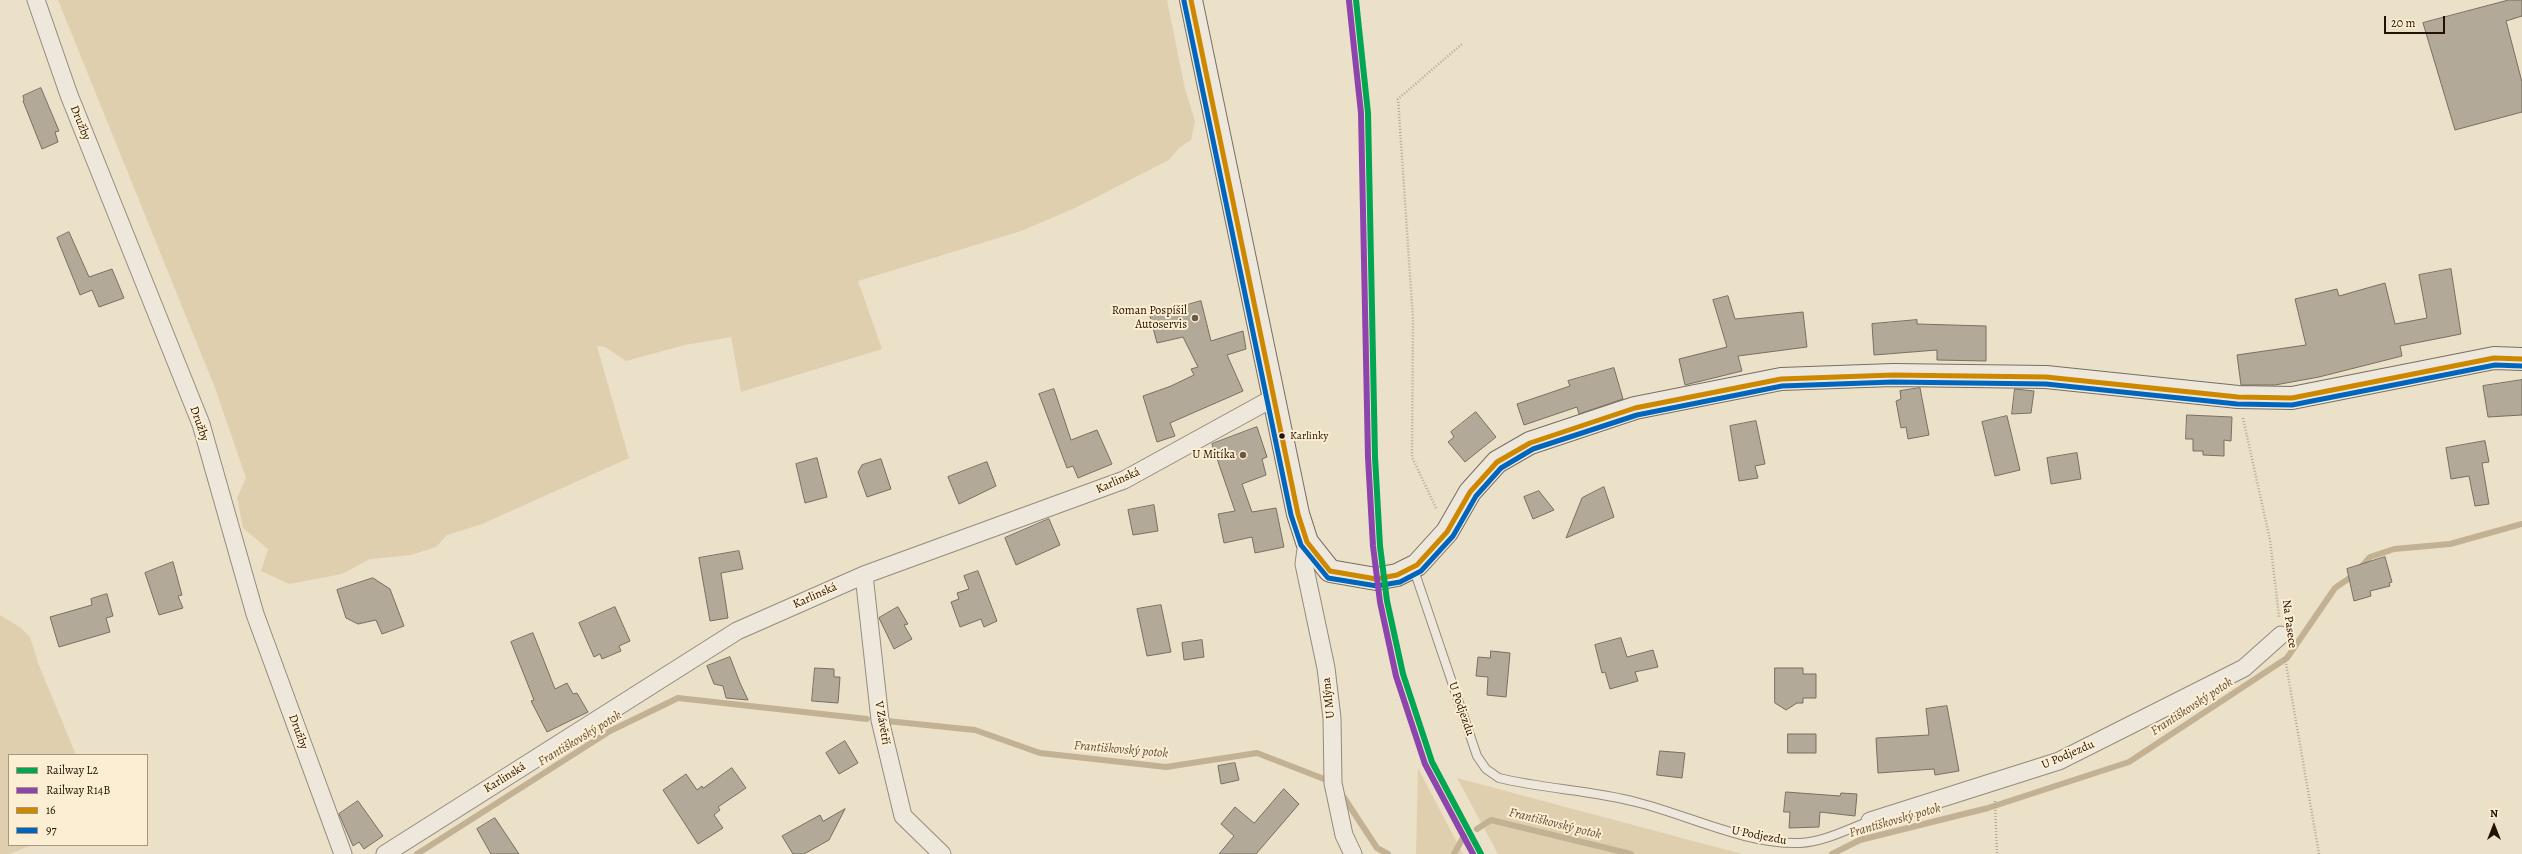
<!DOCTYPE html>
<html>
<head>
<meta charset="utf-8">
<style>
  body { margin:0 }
  #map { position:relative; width:2522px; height:854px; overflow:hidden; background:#ebe0c8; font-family:Alegreya,serif }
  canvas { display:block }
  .legend { position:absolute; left:8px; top:754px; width:140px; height:92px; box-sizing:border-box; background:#fceed2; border:1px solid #a5967f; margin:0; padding:5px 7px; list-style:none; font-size:12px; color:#231102 }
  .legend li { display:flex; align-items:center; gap:8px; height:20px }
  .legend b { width:20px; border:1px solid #a5967f }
  .north { position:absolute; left:2474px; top:806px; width:40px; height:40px; -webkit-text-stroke:3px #fceed2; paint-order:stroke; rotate:0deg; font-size:11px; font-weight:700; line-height:16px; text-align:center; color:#231102 }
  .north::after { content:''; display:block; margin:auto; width:14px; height:18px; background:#231102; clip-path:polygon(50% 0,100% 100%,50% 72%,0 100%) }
  .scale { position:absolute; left:2384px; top:16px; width:61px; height:18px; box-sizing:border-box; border:2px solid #231102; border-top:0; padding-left:5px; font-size:12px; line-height:14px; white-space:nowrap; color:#231102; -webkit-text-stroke:3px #fceed2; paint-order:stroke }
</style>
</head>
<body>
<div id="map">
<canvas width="2522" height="854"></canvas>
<ul class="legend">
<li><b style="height:5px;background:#00a651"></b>Railway L2</li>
<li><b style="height:5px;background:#8e44ad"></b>Railway R14B</li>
<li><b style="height:5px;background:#cd8800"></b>16</li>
<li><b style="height:5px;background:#0065bd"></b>97</li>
</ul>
<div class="north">N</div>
<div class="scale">20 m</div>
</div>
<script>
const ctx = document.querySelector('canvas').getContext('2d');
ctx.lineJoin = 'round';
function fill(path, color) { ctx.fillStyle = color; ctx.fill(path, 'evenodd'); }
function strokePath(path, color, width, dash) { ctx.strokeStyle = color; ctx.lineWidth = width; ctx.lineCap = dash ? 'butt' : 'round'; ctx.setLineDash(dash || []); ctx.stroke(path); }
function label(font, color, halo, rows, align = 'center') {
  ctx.font = font + ' Alegreya,serif'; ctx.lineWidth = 4; ctx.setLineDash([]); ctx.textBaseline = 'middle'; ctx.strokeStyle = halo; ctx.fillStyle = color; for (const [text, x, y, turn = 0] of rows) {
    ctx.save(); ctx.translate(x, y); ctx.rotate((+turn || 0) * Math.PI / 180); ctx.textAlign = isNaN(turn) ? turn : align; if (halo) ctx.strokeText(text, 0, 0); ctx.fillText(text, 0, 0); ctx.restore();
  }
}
fill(new Path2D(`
  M58 0H1167L1185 89 1195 121 1191 140 1179 148 1169 160 1075 208 1021 231 858 281 882 349 741 392 731 337 685 345 626 361 605 347 597 346 629 458 482 524 447 535 436 547 411 555 370 559 342 574 289 584 261 571 268 549 243 528 237 498 246 478 215 388Z
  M0 615 21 628 30 637 38 663 76 755H9V845H32L9 854H0Z
  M1418 768 1463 854H1416Z
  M1457 778 1742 854H1498Z`), '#dfcfaf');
strokePath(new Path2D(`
  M887 721 975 730 1040 753 1166 767 1257 753 1332 782
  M1341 793 1377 848 1388 854
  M1477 829 1491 820 1631 854
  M417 854 610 731 678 698 867 719
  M1454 854 1464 836
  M1832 854 1860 840 1988 808 2129 762 2287 658 2335 588 2354 575 2370 557 2394 549 2450 544 2522 524`), '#c2b192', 6);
const building = new Path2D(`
  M2509 0H2522V16L2506 21 2522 82V112L2455 130 2423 23Z
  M41 88 59 131 55 132 58 142 42 149 23 101 24 100 23 96Z
  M69 232 89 277 112 269 124 298 99 307 92 290 80 295 57 238Z
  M2451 269 2461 334 2400 346 2402 356 2319 377 2275 385H2241L2237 355 2306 345 2295 299 2337 289 2339 296 2385 283 2395 324 2427 318 2419 275Z
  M1728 296 1735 319 1803 312 1807 347 1738 356 1742 371 1685 385 1679 359 1727 347 1713 300Z
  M1201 301 1211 341 1243 331 1246 349 1227 355 1243 391 1170 423 1175 436 1157 442 1143 396 1171 386 1194 375 1191 369 1198 367 1183 337 1157 343 1150 316Z
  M1917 320V324L1986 326V361L1937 360V350L1874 355 1872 324Z
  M1614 368 1623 399 1579 414 1577 407 1524 425 1517 404 1570 386 1568 381Z
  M2522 380V415L2488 417 2483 386Z
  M1920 388 1929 435 1908 439 1906 427 1901 428 1896 401 1901 399 1900 391Z
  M1054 389 1071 440 1097 430 1112 464 1078 478 1073 466 1067 468 1039 394Z
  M2015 389 2034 391 2031 413 2012 414Z
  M1476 412 1496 437 1465 462 1448 442 1454 437 1451 432Z
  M2187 415 2232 417 2231 441 2224 440V456L2203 455V451H2193V439H2186Z
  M2007 416 2020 470 1995 476 1982 422Z
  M1756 421 1765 464 1755 466 1758 478 1739 481 1730 426Z
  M1257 427 1267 457 1262 459 1266 475 1242 484 1252 512 1276 508 1284 547 1255 553 1252 537 1224 543 1218 514 1235 511 1212 444Z
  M2485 441 2489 462 2482 463 2489 504 2475 506 2469 476 2451 479 2446 448Z
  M2077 453 2081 479 2051 484 2047 458Z
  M817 458 827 497 805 503 796 464Z
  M881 459 891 489 867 497 858 472 862 465Z
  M987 462 996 486 959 504 948 477Z
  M1604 487 1614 517 1566 538 1582 498Z
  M1539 491 1554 510 1533 519 1524 497Z
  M1154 505 1158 531 1133 535 1128 510Z
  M1049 519 1060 545 1016 565 1005 538Z
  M739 551 743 569 721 573 728 618 710 621 699 558Z
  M2385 557 2392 582 2389 583 2390 586 2370 591 2371 596 2354 601 2347 569Z
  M173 562 182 595 178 596 183 608 159 615 145 573Z
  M978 571 997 621 984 627 981 619 960 627 951 602 959 599 957 593 969 589 964 576Z
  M373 578 390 589 404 626 382 634 376 620 358 624 346 618 337 590Z
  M107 594 113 616 106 618 110 632 59 647 50 617 92 605 91 599Z
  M1161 605 1171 652 1147 656 1137 609Z
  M615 607 630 641 619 646 621 651 602 659 600 654 594 657 579 623Z
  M898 607 908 624 904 625 912 639 894 649 879 618Z
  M533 633 555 689 567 683 573 694 577 693 588 712 547 732 531 701 534 700 511 642Z
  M1621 638 1627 657 1653 650 1658 667 1635 672 1638 681 1610 689 1605 672 1602 673 1595 645Z
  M1202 640 1204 657 1184 660 1182 643Z
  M1491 651 1510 653 1506 697 1487 695 1488 677 1476 676 1478 657 1490 658Z
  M730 657 740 683 748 700 726 698 723 686 714 684 707 666Z
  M815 668 834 669V677H840L838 703 812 701Z
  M1775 668H1803V674H1816V698H1803V703H1797L1786 710 1775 703Z
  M1947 706 1959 771 1935 775 1934 769 1878 773 1876 738 1929 735 1926 709Z
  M1788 734H1816V753H1788Z
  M845 741 858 763 839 774 826 753Z
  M1660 751 1685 753 1682 778 1657 775Z
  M1235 763 1239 780 1221 784 1218 766Z
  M732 768 746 788 718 807 720 810 714 815 723 828 698 844 663 790 686 774 697 790 702 786 703 788Z
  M1284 789 1299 804 1256 854H1219L1234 836 1221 824 1235 807 1254 823Z
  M1786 792 1840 796 1841 793 1857 794 1855 816 1820 812 1819 827 1789 828 1790 812H1784Z
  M358 801 383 836 364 849 359 842 353 846 339 814Z
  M845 809 829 840 804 854H793L782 836 820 815 823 821Z
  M495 818 519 854H491L477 829Z`);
fill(building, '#b2a998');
strokePath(building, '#776f61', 1);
const lane = new Path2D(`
  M1413 567 1477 756 1486 769 1499 778C1544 789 1591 790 1636 802 1688 815 1747 845 1800 843 1824 842 1848 829 1870 821`);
const street = new Path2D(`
  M36 0 69 95 201 424 255 614 343 854
  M1307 542 1304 564 1326 668 1332 718 1333 783 1344 835 1353 854
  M864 575 880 720 903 816 942 854
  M1870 821 2059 761 2244 668 2281 635
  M385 854 737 631 864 575 1124 480 1275 397`);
const secondary = new Path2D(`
  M1191 0 1298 514 1307 542 1330 571 1376 579 1397 575 1417 565 1447 532 1470 492 1497 462 1530 443 1635 408 1781 379 1893 375 2046 377 2238 397 2292 398 2494 358 2522 359`);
strokePath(lane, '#948b7c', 10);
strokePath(street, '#948b7c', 19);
strokePath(secondary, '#776f61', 24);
strokePath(new Path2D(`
  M2243 418 2270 540 2279 617
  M1436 508 1412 457 1413 319 1398 99 1462 44
  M2285 658 2319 854
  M1995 801 1997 854`), '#b0a99c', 2.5, [1, 2]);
strokePath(lane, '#eee8dc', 8);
strokePath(street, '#eee8dc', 17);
strokePath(secondary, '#eee8dc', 22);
strokePath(new Path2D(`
  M1191 0 1298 514 1307 542 1330 571 1376 579 1397 575 1417 565 1447 532 1470 492 1497 462 1530 443 1635 408 1781 379 1893 375 2046 377 2238 397 2292 398 2494 358 2522 359`), '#cd8800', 5);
strokePath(new Path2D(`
  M1184 1 1291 515 1301 545 1328 578 1377 586 1400 582 1421 571 1453 536 1476 496 1501 468 1533 449 1637 415 1782 386 1893 382 2046 384 2237 404 2292 405 2495 365 2522 366`), '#0065bd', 5);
strokePath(new Path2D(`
  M1356 0 1368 113 1375 457 1380 546 1387 601 1403 674 1432 762 1481 854`), '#00a651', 6);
strokePath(new Path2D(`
  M1349 1 1361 113 1368 457 1373 546 1380 602 1396 676 1425 764 1473 854`), '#8e44ad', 6);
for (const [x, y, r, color] of [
  [1195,318,4,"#695947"],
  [1282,436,3.5,"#231102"],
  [1243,455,4,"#695947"]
]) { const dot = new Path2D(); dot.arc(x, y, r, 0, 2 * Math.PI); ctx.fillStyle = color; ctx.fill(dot); strokePath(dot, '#fceed2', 1.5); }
label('11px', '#231102', '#fceed2', [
  ["Karlinky",1290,436]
], 'left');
label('12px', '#231102', '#fceed2', [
  ["Družby",80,123,68],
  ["Družby",199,424,71],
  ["Karlinská",1118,481,-24],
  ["Karlinská",815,596,-24],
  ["Na Pasece",2289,624,82],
  ["U Mlýna",1329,698,-96],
  ["U Podjezdu",1461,709,71],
  ["V Závětří",882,723,80],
  ["Družby",298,732,70],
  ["U Podjezdu",2068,755,-23],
  ["Karlinská",505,778,-32],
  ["U Podjezdu",1759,836,11]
]);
label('12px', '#231102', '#fceed2', [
  ["Roman Pospíšil",1187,311],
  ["Autoservis",1187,325],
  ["U Mitíka",1235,455]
], 'right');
label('italic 13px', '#635038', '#fceed2', [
  ["Františkovský potok",2192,707,-33],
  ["Františkovský potok",580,739,-31],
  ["Františkovský potok",1121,750,5],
  ["Františkovský potok",1895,821,-16],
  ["Františkovský potok",1555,824,14]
]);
</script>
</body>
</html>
